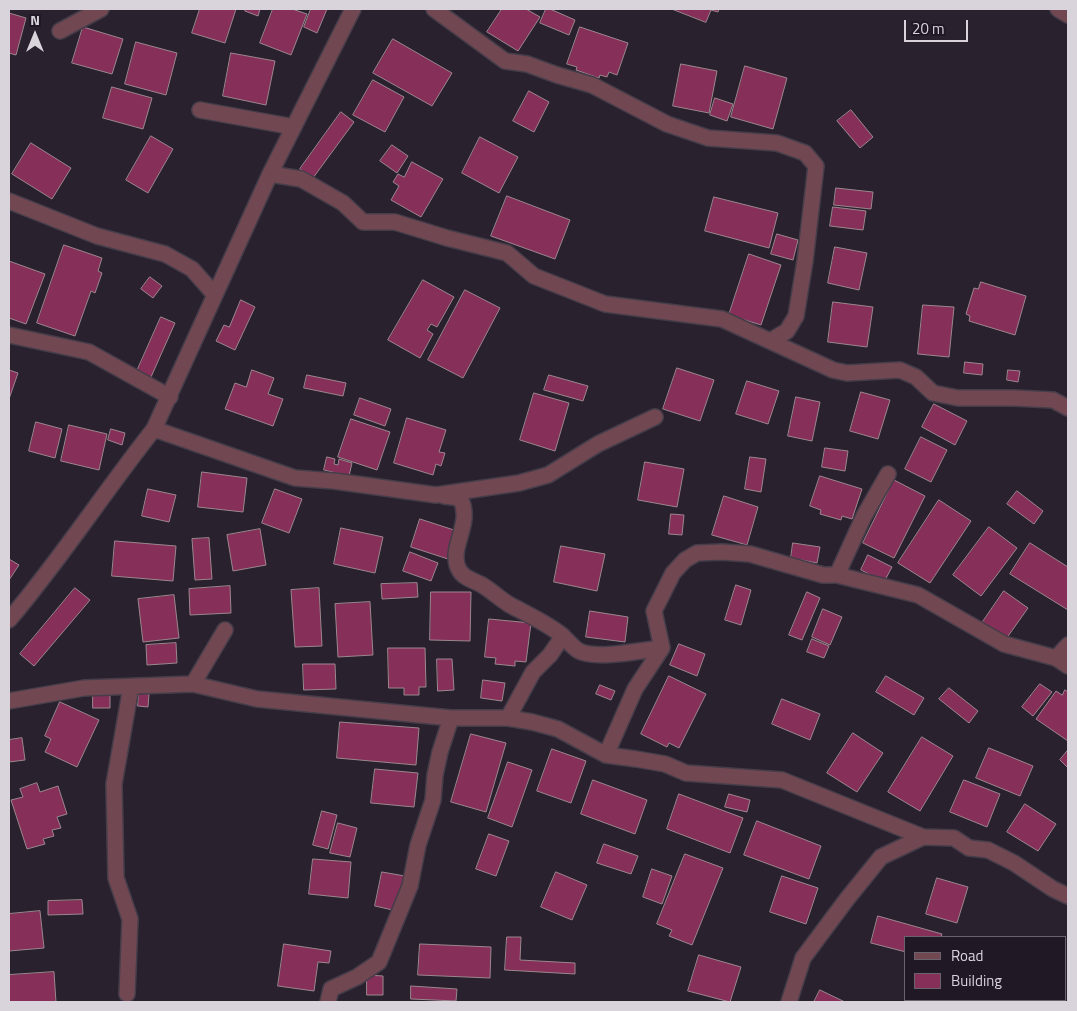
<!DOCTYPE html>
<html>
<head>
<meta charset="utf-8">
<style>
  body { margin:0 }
  #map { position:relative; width:1077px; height:1011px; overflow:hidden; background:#2a212e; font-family:"Titillium Web",sans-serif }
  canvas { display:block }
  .frame { position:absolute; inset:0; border:10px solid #d9d3dc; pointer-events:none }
  .legend { position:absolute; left:904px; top:936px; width:162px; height:65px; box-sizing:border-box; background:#201824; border:1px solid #6a636e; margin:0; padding:6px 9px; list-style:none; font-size:15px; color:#d9d3dc }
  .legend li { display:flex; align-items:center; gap:10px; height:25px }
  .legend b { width:25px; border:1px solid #6a636e }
  .north { position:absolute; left:10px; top:10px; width:50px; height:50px; -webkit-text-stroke:4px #201824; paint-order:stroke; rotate:0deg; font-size:14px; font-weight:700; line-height:20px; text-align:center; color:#d9d3dc }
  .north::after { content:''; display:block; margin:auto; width:18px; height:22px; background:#d9d3dc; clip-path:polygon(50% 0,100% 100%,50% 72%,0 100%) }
  .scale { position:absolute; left:904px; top:20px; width:64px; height:22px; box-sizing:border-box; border:2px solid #d9d3dc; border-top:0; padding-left:6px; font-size:15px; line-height:18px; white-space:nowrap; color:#d9d3dc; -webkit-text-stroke:4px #201824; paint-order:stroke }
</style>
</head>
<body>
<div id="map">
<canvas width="1077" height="1011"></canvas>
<div class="frame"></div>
<ul class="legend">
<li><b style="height:6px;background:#714851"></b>Road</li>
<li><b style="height:14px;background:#862f59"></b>Building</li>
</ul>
<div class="north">N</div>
<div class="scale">20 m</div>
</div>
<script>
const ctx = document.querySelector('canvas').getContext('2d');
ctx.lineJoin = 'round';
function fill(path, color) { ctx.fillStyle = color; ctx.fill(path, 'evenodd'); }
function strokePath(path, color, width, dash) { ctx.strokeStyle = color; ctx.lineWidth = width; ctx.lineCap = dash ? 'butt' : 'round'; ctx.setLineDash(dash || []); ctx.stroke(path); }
const building = new Path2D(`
  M200 9H236L225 43 192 33Z
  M246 9H260L258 16 245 11Z
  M273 9H292L307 14 291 55 260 43Z
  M311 9H327L317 33 304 27Z
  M502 9H526L540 17 518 51 487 32Z
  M546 9H550L575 20 569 35 540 23Z
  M672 9H719L718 12 711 10 706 22Z
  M9 13 26 18 16 55 9 53Z
  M83 27 123 39 112 74 72 63Z
  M580 27 628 43 617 75 609 72 607 77 600 75 599 78 576 70 577 67 567 64Z
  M393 39 452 73 432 106 373 73Z
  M136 42 177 53 166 95 125 84Z
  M231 53 275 61 266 105 223 96Z
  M681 64 717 71 709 113 673 106Z
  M745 66 787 78 773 129 731 117Z
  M373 80 404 97 385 132 353 115Z
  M112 87 152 98 143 129 103 118Z
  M529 91 549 102 534 132 513 121Z
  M715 98 733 104 727 121 710 115Z
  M851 110 873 137 860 148 837 121Z
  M341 112 354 122 313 178 300 169Z
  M151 136 173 149 148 193 126 180Z
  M480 137 518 157 499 193 462 173Z
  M31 143 71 168 52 199 12 174Z
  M392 145 408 156 397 173 380 161Z
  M412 162 443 179 421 217 391 200 399 186 393 182 398 174 404 177Z
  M836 188 873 192 871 209 834 205Z
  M507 196 570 220 555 259 491 236Z
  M714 197 778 213 769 248 705 231Z
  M833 207 866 211 863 230 830 226Z
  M777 234 798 240 793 260 771 254Z
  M64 245 102 258 98 271 102 273 95 293 91 291 75 336 37 323Z
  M835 247 867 253 859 290 828 283Z
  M749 254 781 265 761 325 729 315Z
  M9 261 45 274 26 324 9 318Z
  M150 277 162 286 153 298 141 289Z
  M423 280 454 297 437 327 431 324 427 330 433 334 420 358 388 340Z
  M981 282 1026 296 1015 335 969 321 970 316 966 314 974 288 978 289Z
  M465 290 500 308 463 378 428 360Z
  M241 300 255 307 235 350 216 341 224 325 229 327Z
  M833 302 873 307 867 347 828 342Z
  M923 305 954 307 949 357 918 354Z
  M161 317 175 323 151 377 137 371Z
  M965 362 983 364 982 375 964 373Z
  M677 368 714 380 700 421 663 409Z
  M9 370 18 373 9 399Z
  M252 370 274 378 268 394 283 399 273 426 225 409 235 383 246 387Z
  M1008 370 1020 371 1018 382 1007 380Z
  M307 375 346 383 343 396 304 388Z
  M549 375 588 386 583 401 544 390Z
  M747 381 779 391 768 424 736 414Z
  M861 392 890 400 878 439 850 431Z
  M534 393 569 403 555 451 520 440Z
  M796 397 820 402 812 441 788 436Z
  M360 398 391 409 385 426 354 415Z
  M934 404 967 421 955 445 922 427Z
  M407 418 446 430 439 452 445 453 441 466 436 464 433 475 394 463Z
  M351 419 390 432 377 470 338 457Z
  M36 422 62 429 55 458 29 451Z
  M69 425 107 434 99 470 61 461Z
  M111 429 125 433 122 445 108 440Z
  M921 437 947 450 931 482 905 469Z
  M825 448 848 451 845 471 822 467Z
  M327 457 335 459 334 464 338 465 339 459 352 463 349 476 324 470Z
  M750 457 766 459 761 492 745 489Z
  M645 462 684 469 677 507 638 500Z
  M202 472 247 478 243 512 198 507Z
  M820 476 862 489 852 519 842 516 841 520 820 514 821 510 810 506Z
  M894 480 925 496 894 558 863 543Z
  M148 489 176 495 169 522 142 516Z
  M275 489 302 499 289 533 262 523Z
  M1017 491 1043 511 1034 524 1007 504Z
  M724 496 758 507 747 545 712 535Z
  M939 500 971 521 930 583 898 563Z
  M671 514 684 515 682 535 669 534Z
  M420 519 457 531 448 559 411 547Z
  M989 527 1017 548 981 596 953 575Z
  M341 528 383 537 375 573 334 564Z
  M260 529 266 565 233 571 227 535Z
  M209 538 212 579 195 580 192 539Z
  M115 541 176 546 173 581 112 576Z
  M793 543 820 547 817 563 791 558Z
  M1030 543 1068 567V610L1010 574Z
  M561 546 605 554 597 591 554 582Z
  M410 552 438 563 431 581 403 571Z
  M868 555 892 567 884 582 861 570Z
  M9 559 19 565 9 580Z
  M417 583 418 597 382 599 381 584Z
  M736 585 751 590 741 625 725 620Z
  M230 586 231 613 190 615 189 589Z
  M75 588 90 600 34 666 20 654Z
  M319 588 322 646 295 647 291 590Z
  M1004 591 1028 608 1006 639 982 623Z
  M431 592H471L470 641 430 640Z
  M807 592 820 598 802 640 789 635Z
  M174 595 179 638 143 642 138 599Z
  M370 602 373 655 338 657 335 604Z
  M823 609 842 617 830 645 812 637Z
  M590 611 628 617 625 642 586 637Z
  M489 619 531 623 526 662 515 661V666L495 664 496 658 485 657Z
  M812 639 829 646 824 658 807 652Z
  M176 643 177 663 147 665 146 645Z
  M679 644 705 654 697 676 670 665Z
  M388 648H425L426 687H419V695H404V688H389Z
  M437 659H452L454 690 438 691Z
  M303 664H335L336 689 304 690Z
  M669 676 706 694 679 748 669 743 667 747 641 734Z
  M886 676 924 698 914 715 876 692Z
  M483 680 505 683 502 701 481 698Z
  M1040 684 1052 692 1033 716 1022 707Z
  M600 685 615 691 611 700 596 694Z
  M949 688 978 711 969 723 939 699Z
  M1065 690 1068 692V741L1036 719 1056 691 1062 695Z
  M139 693 149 694 148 707 138 706Z
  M93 695H110V708H93Z
  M782 699 820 714 810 740 772 724Z
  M60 702 99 720 77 767 45 752 51 739 45 736Z
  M340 722 419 728 416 765 337 758Z
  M853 733 883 753 857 792 827 773Z
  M471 734 506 743 486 812 451 802Z
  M922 737 953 756 920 811 888 792Z
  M22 738 25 760 9 762V740Z
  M989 748 1033 766 1020 796 976 778Z
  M552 749 586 761 571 803 537 791Z
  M1068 750V768L1060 760Z
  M508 762 532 770 512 827 488 818Z
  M375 769 418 773 414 807 371 803Z
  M593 780 647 800 635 834 581 814Z
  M964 780 1000 794 987 827 950 812Z
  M37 783 40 792 58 786 67 814 57 817 61 828 52 830 54 836 43 839 45 844 27 849 11 800 23 797 20 789Z
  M679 794 743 818 730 853 667 829Z
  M729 794 750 800 747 812 725 807Z
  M1025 804 1056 824 1038 851 1007 832Z
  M322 811 337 815 328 849 313 845Z
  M757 821 821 846 809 879 744 855Z
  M338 823 357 828 350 857 330 853Z
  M489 834 509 841 496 876 476 869Z
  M604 844 638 856 631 874 597 863Z
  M685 854 723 868 692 945 669 936 672 930 657 924Z
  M313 859 351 862 348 898 309 894Z
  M652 869 672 876 662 904 643 897Z
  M382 872 405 876 397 911 375 906Z
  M556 872 587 885 572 920 541 907Z
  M782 876 818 888 806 924 770 912Z
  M937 878 968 887 957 923 926 914Z
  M82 900 83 914 48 915V901Z
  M40 911 44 948 9 951V914Z
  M878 916 942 934 941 937H906V952L871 943Z
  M507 937H521L520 960 575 963V974L505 970Z
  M284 944 331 951 329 963 318 962 314 991 278 986Z
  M420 944 491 947 490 978 418 975Z
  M699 955 741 967 730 1002 688 991Z
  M54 972 56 1002H9V975Z
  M367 975 383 976V995H367Z
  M411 986 457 989 456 1001 411 999Z
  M820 990 845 1002H814Z`);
fill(building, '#862f59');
strokePath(building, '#9b878e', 1);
const street = new Path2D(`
  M434 9 505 61 527 64 557 75 592 85 667 124 708 138 777 143 805 153 816 166 805 261 796 316 787 331 772 340
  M1058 9 1068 15
  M60 31 101 9
  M200 110 294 127
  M270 174 301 179 343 203 363 222H395L447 238 507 253 534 276 605 304 722 319 833 370 847 373 900 370 916 377 933 393 958 398H1014L1053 400 1068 408
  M9 201 97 236 165 254 192 269 215 295
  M9 335 89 352 170 397
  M154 429 295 478 334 481 436 495 519 483 548 475 598 444 655 417
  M444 496 460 498C473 522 451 544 457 565 461 578 471 579 482 585 492 591 500 599 510 605 527 614 544 622 559 633 566 638 572 647 579 651 597 660 642 650 662 648
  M837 575 864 516 888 474
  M9 620C61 559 104 492 154 429L270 174 353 9
  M1056 658 1068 645
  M193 684 225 630
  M9 701 84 688 193 684 257 699 451 718H508L532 722 558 729 606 755 636 759 665 764 686 773 782 780 923 837 954 838 969 848 988 850 1014 863 1053 889 1068 896
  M508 718 533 672 550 655 563 636
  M606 755 635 689 662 648 654 611 673 573 685 560 697 553 722 552 750 554 823 575H837L918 595 1004 644 1056 658 1068 666
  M127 994 130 919 116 878 114 784 131 687
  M328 1002 331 989 357 977 379 962 410 886 418 845 433 800 435 775 440 752 451 718
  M789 1002 803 958 847 899 881 857 923 837`);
strokePath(street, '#463d4a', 18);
strokePath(street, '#714851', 15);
</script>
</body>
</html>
